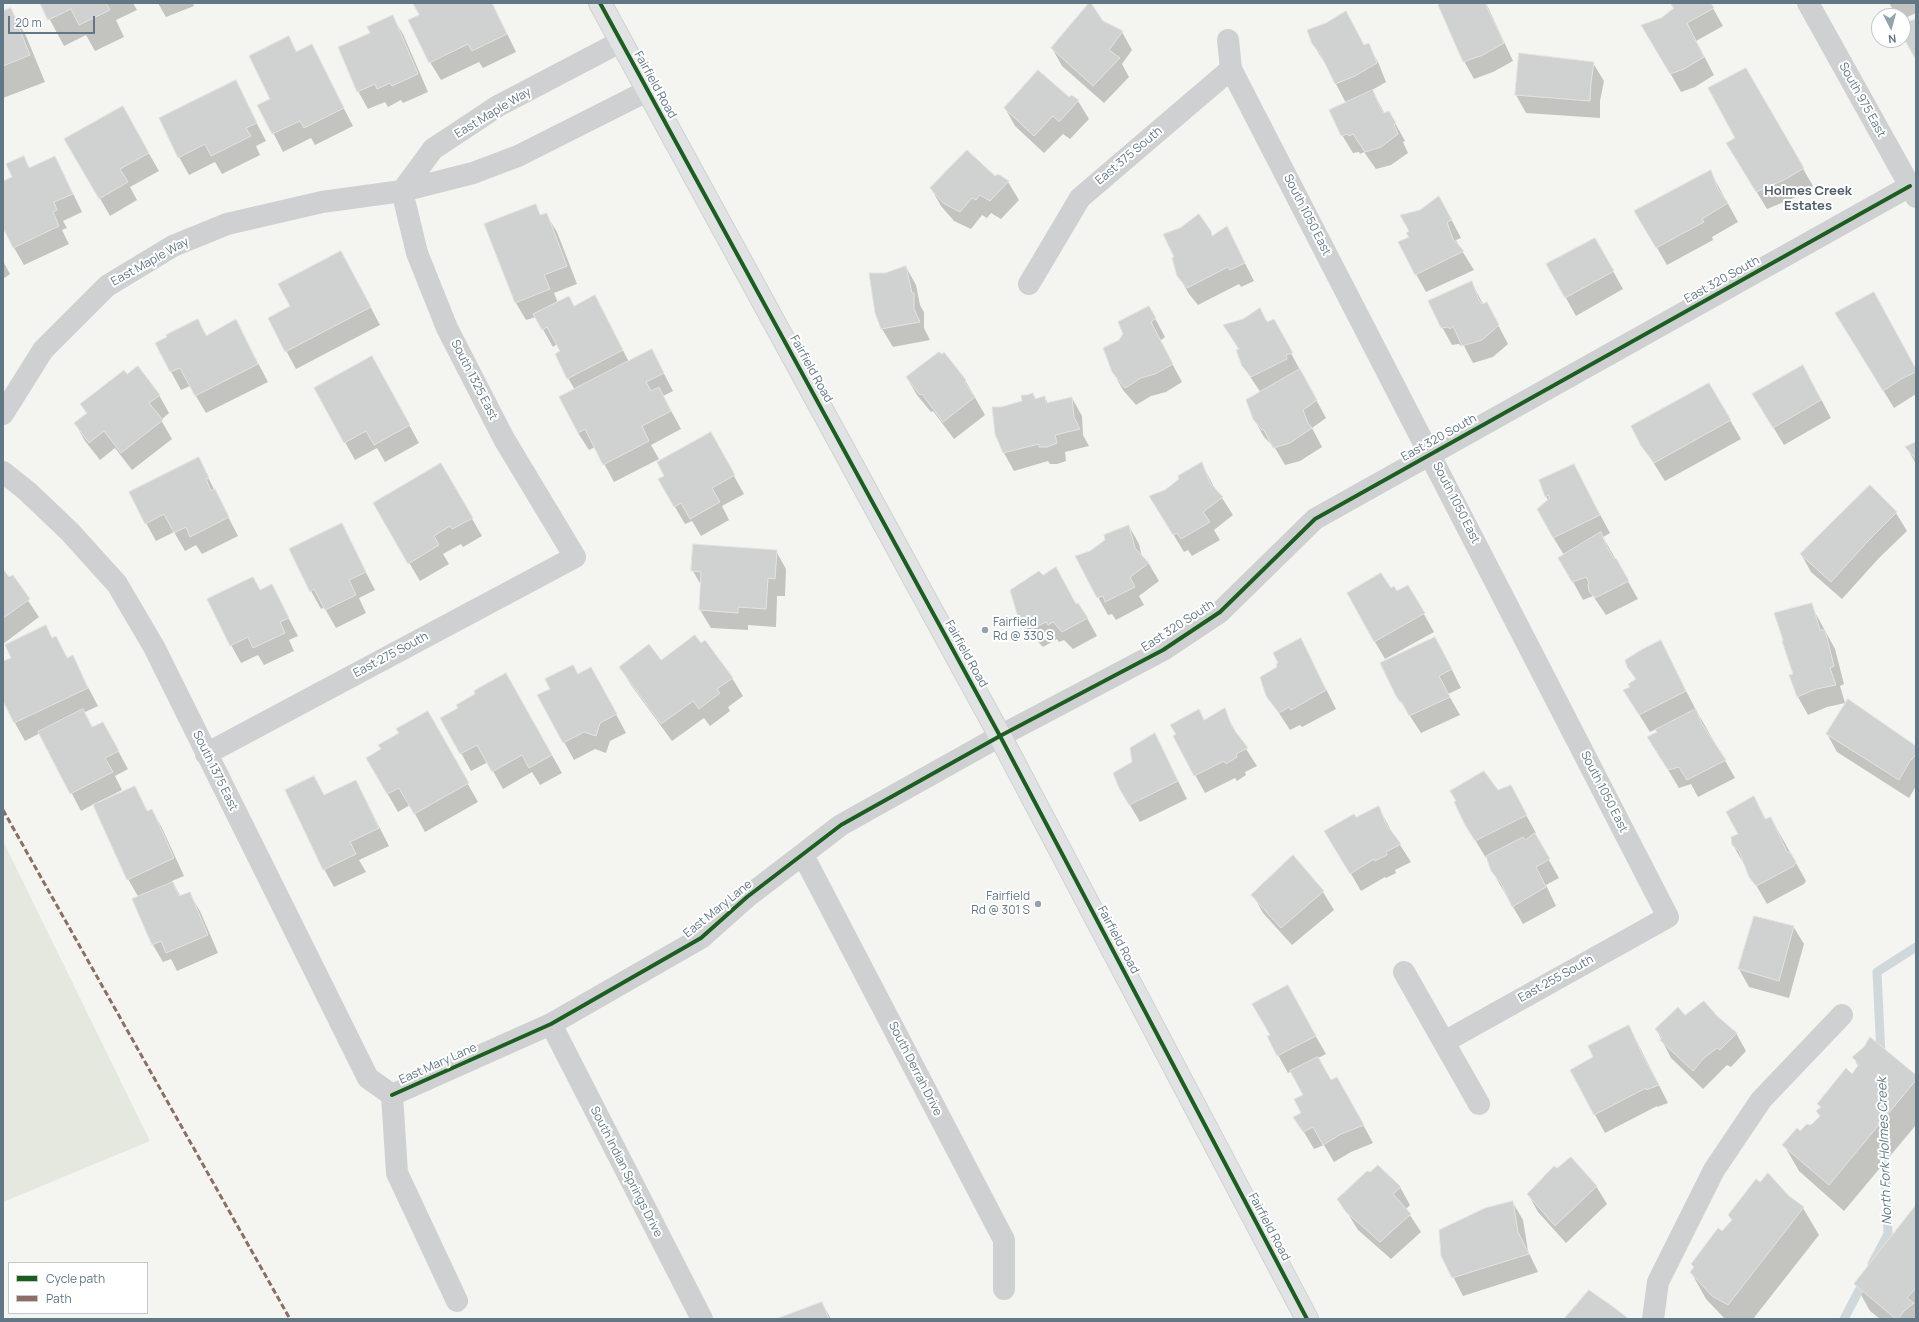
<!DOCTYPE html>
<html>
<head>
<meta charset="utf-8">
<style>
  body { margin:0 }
  #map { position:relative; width:1919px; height:1322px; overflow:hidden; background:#f4f4f1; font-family:Manrope,sans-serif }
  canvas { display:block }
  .frame { position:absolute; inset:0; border:4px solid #617785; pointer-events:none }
  .legend { position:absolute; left:8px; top:1262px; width:140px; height:52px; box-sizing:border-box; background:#fff; border:1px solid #c0c9ce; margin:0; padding:5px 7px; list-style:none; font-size:12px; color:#617785 }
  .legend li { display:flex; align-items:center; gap:8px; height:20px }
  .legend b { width:20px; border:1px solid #c0c9ce }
  .north { position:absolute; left:1871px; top:8px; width:40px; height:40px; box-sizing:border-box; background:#fff; border:1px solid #c0c9ce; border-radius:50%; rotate:174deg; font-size:11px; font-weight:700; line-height:16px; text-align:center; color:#617785 }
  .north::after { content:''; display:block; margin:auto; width:14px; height:18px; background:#94a3ab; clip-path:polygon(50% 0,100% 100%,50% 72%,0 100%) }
  .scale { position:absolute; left:8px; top:16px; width:87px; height:18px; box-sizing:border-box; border:2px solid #617785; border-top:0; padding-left:5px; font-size:12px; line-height:14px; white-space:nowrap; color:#617785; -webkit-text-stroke:3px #fff; paint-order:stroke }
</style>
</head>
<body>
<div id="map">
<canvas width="1919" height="1322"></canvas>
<div class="frame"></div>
<ul class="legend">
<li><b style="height:5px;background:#1b5e20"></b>Cycle path</li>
<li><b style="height:5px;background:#8d6e63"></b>Path</li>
</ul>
<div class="north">N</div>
<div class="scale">20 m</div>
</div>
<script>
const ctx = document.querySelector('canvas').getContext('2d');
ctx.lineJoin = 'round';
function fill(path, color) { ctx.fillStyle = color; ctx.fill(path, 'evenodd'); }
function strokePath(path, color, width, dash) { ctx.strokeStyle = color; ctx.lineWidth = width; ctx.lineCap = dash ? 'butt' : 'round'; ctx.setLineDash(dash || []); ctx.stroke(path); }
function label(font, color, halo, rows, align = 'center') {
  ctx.font = font + ' Manrope,sans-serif'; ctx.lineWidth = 4; ctx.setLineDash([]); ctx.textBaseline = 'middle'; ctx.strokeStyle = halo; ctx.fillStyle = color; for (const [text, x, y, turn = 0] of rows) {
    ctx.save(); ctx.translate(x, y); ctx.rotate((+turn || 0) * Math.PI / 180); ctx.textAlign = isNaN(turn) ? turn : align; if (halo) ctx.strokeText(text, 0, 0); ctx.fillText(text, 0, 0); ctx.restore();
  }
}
fill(new Path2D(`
  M3 841 150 1141 3 1202Z`), '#e4e8df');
fill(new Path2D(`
  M41 3H133L137 10 116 20 124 37 95 51 86 35 64 46Z
  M158 3H193L194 6 166 17Z
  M415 3H492L516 52 483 68 479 62 441 80 430 62 421 15Z
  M1441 3H1486L1513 61 1493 72 1474 79 1464 61Z
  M1670 3H1710L1723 26 1696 41 1714 75 1695 87 1681 92 1643 26 1661 19 1674 9Z
  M1889 3H1916V13L1903 19V16H1897Z
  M11 9 26 36 45 82 3 98V12Z
  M1346 12 1364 46 1368 44 1378 62 1386 82 1372 90 1385 114 1389 112 1405 141 1403 142 1408 153 1391 165 1376 169 1364 152 1360 154 1359 152 1353 153 1342 135 1346 103 1327 67 1313 44 1326 24Z
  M392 16 403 34 428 92 403 103 401 100 388 107 385 102 368 109 358 91 371 33Z
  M1102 21 1122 32 1132 50 1122 64 1129 77 1104 103 1062 66 1052 48Z
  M288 37 297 52 311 45 353 126 315 145 311 138 283 152 259 105 271 99Z
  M1593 63 1604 81 1600 101V118L1526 113 1516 95Z
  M1746 69 1813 186 1796 197 1767 209 1738 161 1736 138Z
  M235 82 266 141 256 146 260 155 222 174 215 162 189 175 179 157Z
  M1071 96 1078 101 1089 119 1070 139 1063 134 1044 153 1015 126 1005 108 1069 99Z
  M122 107 159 171 130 187 137 200 110 216 66 139Z
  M23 157 30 168 55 157 82 212 63 221 67 228 62 230 69 244 24 265 3 229V182L13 178Z
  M1710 171 1738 222 1712 237 1713 240 1667 265 1646 229Z
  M999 175 1008 182 1019 200 1001 219 991 213 987 218 982 215 971 229 954 221 941 206 931 188 995 178Z
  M535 206 541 216 546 214 557 232 577 284 554 293 558 303 574 307 595 296 629 362 661 368 673 391 663 396 681 429 651 445 659 459 614 482 595 447 589 450 578 433 575 390 568 378 561 352 557 344 553 347 536 317 526 320 516 303 486 225Z
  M1449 215 1461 238 1456 240 1459 246 1474 270 1426 292 1416 274 1410 231Z
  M1227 228 1254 281 1241 287 1239 284 1198 305 1189 294 1178 275 1176 257 1210 231 1213 236Z
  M1595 239 1623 289 1576 316 1547 264Z
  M3 261 10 274 3 279Z
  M906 267 916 285 920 305 924 312V328L930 340 893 347 882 329 876 313 885 274Z
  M351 270 380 325 296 369 269 319Z
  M1472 283 1483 304 1496 321 1508 344 1493 357 1473 363 1463 344 1461 346 1459 344 1452 345 1442 327Z
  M1149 307 1165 337 1160 341 1182 382 1166 392 1151 396 1136 405 1123 390 1113 372 1120 341Z
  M1259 309 1268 323 1273 320 1326 418 1312 428 1322 447 1300 461 1285 465 1275 448 1264 437 1254 419 1261 393 1243 366 1239 350 1225 326 1243 319Z
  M197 320 207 336 236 321 268 382 206 413 190 386 181 390 156 344Z
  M1847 331 1916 370V394L1894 408Z
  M127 375 159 395 169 413 161 420 172 439 132 470 115 448 100 460 85 441 75 423 87 414 81 404Z
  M382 375 419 443 385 462 377 448 355 460 315 389Z
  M907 378 965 380 985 415 954 439 933 411 931 412 917 395Z
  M1709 384 1741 439 1665 481 1642 445Z
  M1813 384 1831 418 1784 445 1764 412Z
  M1033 394 1036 399 1045 397 1048 404 1072 398 1082 416 1083 435 1089 446 1065 452 1066 461 1057 464H1050L1048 461 1014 471 1004 453 1001 408 1023 401Z
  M710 433 744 494 722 506 729 520 701 536 692 521 685 524 659 480 666 476Z
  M1916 443V464L1907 448Z
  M198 458 238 536 202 554 196 545 185 551 174 532 156 541 146 523Z
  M440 464 482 536 463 547 461 544 443 554 449 564 420 581 374 504Z
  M1202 464 1216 491 1222 498 1233 515 1214 530 1220 540 1192 556 1188 550 1184 552 1161 514 1165 490Z
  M1540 480 1583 483 1610 533 1603 537 1638 599 1606 615 1593 596 1583 600 1560 558 1564 555 1553 537 1548 501Z
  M1870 487 1896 513 1907 531 1879 558 1842 599 1811 572 1801 554Z
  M341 524 375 590 359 598 366 613 336 628 324 607 321 609 311 591Z
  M1129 526 1139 544 1142 557 1149 564 1159 581 1139 596 1144 605 1116 620 1112 614 1108 615 1098 597 1090 552Z
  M694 546 776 551 786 569 785 596H777L776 627 748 625V630L711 628 700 610 702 587 693 571Z
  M3 571 9 579 12 577 39 617 3 644Z
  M1043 577 1076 605 1087 618 1097 636 1073 649 1064 640 1059 642 1057 639 1043 647 1029 632 1018 614Z
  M253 578 261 591 271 585 298 636 289 640 294 651 264 665 258 655 241 663 231 645Z
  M1408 586 1434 632 1385 659 1375 642 1390 590 1396 592Z
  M1811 605 1835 649 1844 684 1840 686 1845 703 1827 707 1808 715 1798 697 1791 676 1794 675Z
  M56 637 68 659 72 657 98 706 83 713 92 728 103 723 128 769 115 776 122 790 98 802 99 804 135 787 148 812 152 810 162 828 184 876 172 881 181 897 189 893 200 911 218 953 177 971 171 959 163 962 153 945 139 898 128 879 94 804 81 811 40 733 25 741 15 723 3 698V662Z
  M1301 639 1336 709 1302 727 1300 725 1290 730 1267 695 1278 667Z
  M1660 641 1696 710 1735 778 1698 797 1691 784 1679 788 1659 755 1658 732 1656 729 1650 732 1635 708 1631 687 1636 680 1626 661Z
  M701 644 732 678 743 696 728 707 730 711 710 726 704 718 672 741 631 685 620 667 661 661Z
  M1445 656 1461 688 1448 694 1460 715 1421 733 1397 696Z
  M578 675 601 686 626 733 610 741 606 753 595 749 574 760 564 742Z
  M516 692 562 773 540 785 532 772 503 789 488 762 471 771 461 753Z
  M1199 710 1205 721 1224 710 1239 738 1257 766 1245 772 1246 775 1237 781 1235 778 1205 793 1174 736Z
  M427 712 478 802 425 832 410 805 398 812 367 758 382 750Z
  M1155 734 1187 799 1140 822 1120 788 1133 762Z
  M1827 734 1916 748V786L1909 798 1837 752Z
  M356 781 389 846 359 860 366 872 334 887 324 869V796Z
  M1498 792 1520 804 1536 833 1534 834 1559 878 1546 885 1556 906 1523 924 1492 871 1487 857 1486 858 1466 825Z
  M1754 797 1766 820 1771 818 1806 881 1804 884 1767 904 1733 845 1740 835Z
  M1379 808 1393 834 1411 862 1395 870 1396 873 1386 878 1385 877 1361 891 1326 831Z
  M1293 856 1323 892 1334 910 1292 945 1263 913 1253 895Z
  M1793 926 1804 944 1789 998 1749 987 1739 969Z
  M1287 986 1326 1054 1318 1058 1331 1081 1354 1108 1373 1143 1351 1152 1334 1162 1324 1145 1314 1149 1295 1117 1302 1113 1304 1095 1292 1071 1288 1073 1278 1055 1271 1036Z
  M1685 1016 1716 1017 1736 1033 1746 1051 1731 1067 1727 1065 1703 1089 1671 1058 1656 1029Z
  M1629 1026 1668 1103 1657 1107V1106L1605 1133 1571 1071 1594 1057Z
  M1854 1058 1916 1077V1125L1844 1211 1799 1171 1784 1145 1800 1132 1812 1127 1821 1117V1108L1818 1104 1852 1075 1858 1066Z
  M1596 1186 1607 1204 1566 1243 1538 1212 1528 1194Z
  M1400 1187 1410 1205 1406 1209 1421 1232 1391 1259 1358 1230 1339 1199Z
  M1788 1197 1803 1208 1819 1235 1753 1319H1725L1706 1299 1691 1272 1722 1232Z
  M1513 1203 1523 1220 1528 1251 1538 1272 1463 1296 1442 1255Z
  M1916 1207V1319H1880L1870 1311 1855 1284Z
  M822 1303 831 1319H779Z`), '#0003');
strokePath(new Path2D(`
  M1881 1056 1877 972 1916 947
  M1872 1264 1888 1234 1883 1107
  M1844 1319 1865 1279`), '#cfd8da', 9);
const building = new Path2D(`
  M40 3H106L110 10 79 25 71 9 48 20Z
  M413 3H492L507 34 472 51 468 44 429 63 408 20 419 15Z
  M1089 3H1091L1103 21 1123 31 1109 50 1120 58 1093 86 1051 48Z
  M1440 3H1485L1504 43 1483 55 1463 62 1438 5Z
  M1670 3H1711L1714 8 1687 23 1704 57 1684 69 1670 74 1641 25 1661 18 1674 8Z
  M11 8 30 55 3 66V11Z
  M1346 11 1364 45 1369 43 1377 63 1355 76 1335 84 1320 53 1312 44 1307 30 1326 23Z
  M393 15 418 74 392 86 390 83 377 89 375 84 357 92 338 47 370 33 367 27Z
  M1916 19V60L1903 37V24Z
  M289 36 296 52 312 44 344 108 304 128 300 121 272 134 257 105 270 99 249 56Z
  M1519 53 1594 62 1591 83 1590 101 1515 95Z
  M1746 68 1804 168 1786 179 1756 192 1726 143 1735 138 1708 88Z
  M1038 70 1069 97 1071 95 1079 100 1059 122 1053 116 1034 136 1004 108Z
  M236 80 257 123 246 128 251 136 211 156 205 144 178 158 159 118Z
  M1373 90 1379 105 1384 113 1389 111 1396 123 1394 124 1398 134 1381 147 1365 152 1353 134 1349 136 1348 134 1341 136 1329 110Z
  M123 106 149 153 120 169 128 182 99 199 64 139Z
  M967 150 995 176 998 174 1009 181 990 201 980 195 976 200 972 198 960 212 943 203 930 188Z
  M24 156 29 168 55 156 73 194 54 202 57 210 53 212 59 226 13 248 4 229H3V181L12 177 6 164Z
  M1711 170 1718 189 1728 203 1702 219 1704 222 1656 248 1634 211Z
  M1439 196 1452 220 1447 222 1453 239 1464 251 1415 275 1398 242 1409 237 1406 233 1409 231 1400 215 1420 210Z
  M536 204 540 215 547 213 567 266 544 275 550 289 515 303 484 224Z
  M1199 214 1211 231 1212 236 1227 226 1245 263 1230 270 1228 267 1187 288 1177 276 1172 258 1174 257 1163 234 1180 228Z
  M1595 238 1614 271 1565 298 1546 264Z
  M341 251 371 307 285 352 268 318 290 306 278 284Z
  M906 266 912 293H914V309L920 322 881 329 875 313 869 273H885Z
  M1472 281 1478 298 1482 304 1487 302 1499 325 1482 340 1462 346 1453 326 1450 329 1448 327 1441 328 1428 301Z
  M1874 292 1916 369V372L1901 379 1883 391 1835 313Z
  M595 295 623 350 567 379 555 354 560 351 547 327 542 330 533 314 569 296 574 306Z
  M1149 306 1156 318 1151 322 1173 364 1155 374 1141 378 1125 388 1112 372 1103 348 1119 340 1123 334 1118 322Z
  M1260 308 1267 322 1274 319 1293 353 1286 355 1287 359 1251 377 1242 366 1236 350 1239 349 1223 325 1243 319Z
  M198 319 206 336 236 319 258 364 195 396 180 368 170 372 155 343 167 337 166 335Z
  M652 349 664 373 646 382 651 391 659 387 671 411 642 426 649 441 603 465 585 429 578 433 559 397Z
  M939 352 942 354 944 352 966 380 965 383 975 397 943 422 922 394 920 395 906 377Z
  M372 356 410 425 374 445 366 431 344 443 314 388Z
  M1803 365 1821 400 1773 428 1752 394Z
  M138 366 160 395 149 403 163 420 121 453 104 431 89 443 74 423 87 413 80 404 124 370 127 374Z
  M1300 369 1317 400 1303 410 1308 423 1312 428 1290 443 1273 448 1264 430H1262L1253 419 1246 400Z
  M1709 383 1731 420 1654 463 1641 446 1631 426Z
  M1033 393 1035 399 1045 396 1046 403 1072 397 1074 417 1080 429 1055 435 1057 443 1047 447H1039V444L1003 453 995 434 992 407H1001L1022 401 1021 395H1027Z
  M711 432 735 475 712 488 720 502 690 519 681 503 674 507 658 479 664 476 657 462Z
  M1916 442V459L1905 447Z
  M199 457 209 478 206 479 211 491 215 489 229 517 190 537 186 527 174 533 164 514 145 524 129 492Z
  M1202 462 1210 483 1223 497 1203 512 1210 522 1181 539 1177 533 1173 535 1149 496 1165 490 1179 479 1178 476Z
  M441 463 473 518 452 529 450 526 434 536 439 545 408 564 373 503Z
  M1574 464 1600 515 1553 538 1537 509 1550 498 1548 495 1545 497 1539 480Z
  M1870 485 1897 512 1869 540 1831 582 1800 554Z
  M342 523 366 572 349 580 356 595 325 610 314 589 310 592 289 549Z
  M1129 525 1135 548 1149 563 1130 577 1135 587 1105 602 1103 596 1097 598 1075 556 1090 551 1105 540 1104 535Z
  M1601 532 1607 547 1614 559 1616 558 1629 581 1595 598 1589 591 1588 584 1589 583 1586 577 1572 582 1558 558Z
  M693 544 777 550 775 579 768 578 766 609 738 607V613L699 610 701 572 691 571Z
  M1056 567 1076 604 1078 603 1088 618 1062 632 1053 622 1048 625 1046 622 1032 629 1017 614 1010 590 1039 571 1043 575Z
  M3 569 9 577 13 575 30 599 3 618Z
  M1381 573 1391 588 1394 586 1397 591 1408 585 1425 613 1374 642 1347 593Z
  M253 577 260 590 272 584 289 618 280 622 285 633 253 648 248 637 230 646 207 599Z
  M1812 603 1820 630H1825L1834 666 1830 668 1836 685 1816 689 1797 697 1789 675 1793 674 1782 641 1783 640 1774 613Z
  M46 625 52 638 56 636 67 658 73 655 88 688 14 723 3 701V661L11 658 5 645Z
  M695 635 701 643 705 640 733 678 717 689 720 693 699 709 693 701 661 724 619 667 649 644 661 660Z
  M1435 637 1452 669 1439 676 1450 697 1409 716 1402 702H1400L1396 696 1380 663Z
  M1301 638 1326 690 1291 710 1289 707 1279 713 1266 696 1260 677 1277 667 1276 664 1278 663 1273 653Z
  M1661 640 1686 691 1639 715 1623 690 1630 687 1628 684 1636 679 1627 667 1625 660 1641 650Z
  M573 665 578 674 591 667 617 714 600 723 596 736 584 732 563 743 537 695 550 689 545 679Z
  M506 673 552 755 529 768 522 755 492 772 477 745 460 754 440 718 458 708 456 705 475 694 474 691Z
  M1848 699 1916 746V755L1910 761 1899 780 1826 734Z
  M1225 708 1232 727 1248 748 1236 754 1237 757 1226 764 1224 761 1194 776 1173 736 1176 734 1170 725 1199 709 1204 720Z
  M83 709 92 727 103 722 119 751 105 758 113 772 70 794 38 732Z
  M1696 709 1702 724 1726 760 1687 780 1679 767 1668 770 1647 737 1657 732 1655 730Z
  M428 711 469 783 414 814 399 788 387 794 366 758 381 749 378 745 399 733 396 729Z
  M1155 733 1178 781 1129 805 1119 788 1113 773 1132 762 1130 748Z
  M1484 771 1498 790 1511 785 1527 815 1475 841 1465 825 1454 802 1456 801 1450 791Z
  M314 776 324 795 356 780 379 828 350 842 356 854 323 870 285 790Z
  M135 786 147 811 152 809 174 858 127 880 93 805Z
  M1754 796 1765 819 1771 817 1787 852H1790L1796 862 1794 866 1756 886 1749 877 1739 851 1732 845 1731 837 1738 834 1726 812Z
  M1379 806 1386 824 1401 844 1386 852 1387 855 1375 861 1374 859 1350 874 1324 831 1354 814 1356 817Z
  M1535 833 1550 859 1536 867 1546 887 1512 907 1501 883 1491 871 1486 856 1523 837 1525 840Z
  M1293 855 1324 891 1281 928 1251 895Z
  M173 882 179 896 190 892 208 935 166 953 161 941 152 945 132 899Z
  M1754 916 1794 926 1779 981 1738 969Z
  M1288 985 1316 1036 1277 1056 1267 1036 1270 1035 1252 1004Z
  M1704 1001 1717 1016 1737 1033 1720 1050 1717 1048 1704 1058 1693 1071 1660 1040 1662 1037 1655 1029 1678 1007 1685 1015Z
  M1629 1025 1642 1054 1659 1085 1646 1090V1088L1594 1115 1570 1070 1593 1057 1588 1046Z
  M1870 1037 1916 1075V1080L1829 1185 1782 1145 1797 1128 1800 1131 1807 1124 1811 1125 1820 1116 1816 1111 1821 1107 1817 1104 1846 1068 1852 1074 1859 1064 1852 1057 1864 1047Z
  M1318 1057 1331 1080 1337 1077 1364 1125 1341 1134 1323 1145 1313 1127 1303 1132 1293 1117 1301 1113 1294 1099 1303 1095 1290 1071Z
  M1571 1157 1597 1186 1555 1226 1527 1194 1554 1166 1557 1168Z
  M1378 1165 1401 1187 1393 1194 1411 1214 1380 1242 1346 1212 1337 1199 1367 1171 1370 1172Z
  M1768 1173 1789 1196 1804 1207 1728 1305 1712 1296 1690 1272 1694 1267 1691 1264 1718 1228 1722 1231 1732 1220 1728 1215 1756 1179 1760 1182Z
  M1513 1201 1518 1232 1529 1254 1452 1278 1441 1256 1439 1230 1485 1208Z
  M1916 1205V1288L1907 1298 1914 1303 1904 1311 1898 1319H1896L1854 1284Z
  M1589 1290 1612 1306 1629 1319H1564Z
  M822 1302 829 1319H776Z`);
fill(building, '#d0d2d1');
strokePath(building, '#e3e3e1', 1);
const secondary = new Path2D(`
  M600 3 1000 736 1307 1319`);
strokePath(secondary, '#d0d2d3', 24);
strokePath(new Path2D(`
  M1808 3 1916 197
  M1228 40 1231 69 1668 917 1444 1042
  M402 191 433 149 498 106 620 42
  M1029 284 1080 198 1231 69
  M3 414 43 350 107 286 173 246 227 224 322 202 402 191 473 173 518 156 647 91
  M3 472 27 491 70 532 117 584 154 647 368 1078 392 1095
  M206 754 575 557 504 439 447 328 417 253 402 191
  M803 855 1004 1240V1289
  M1404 972 1479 1104
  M551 1024 702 1319
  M392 1095 551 1024 701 938 747 897 841 825 1000 736 1163 650 1220 612 1315 519 1910 186
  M392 1095 397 1173 457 1301
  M1653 1319 1658 1282 1714 1170 1761 1100 1842 1015`), '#cfd0d1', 22);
strokePath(secondary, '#e1e2e3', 22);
strokePath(new Path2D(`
  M3 810 290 1319`), '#8d6e63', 3, [6, 3]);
strokePath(new Path2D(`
  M600 3 1000 736 1307 1319
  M392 1095 551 1024 701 938 747 897 841 825 1000 736 1163 650 1220 612 1315 519 1910 186`), '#1b5e20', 4);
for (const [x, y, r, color] of [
  [985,630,4,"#94a3ab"],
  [1038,904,4,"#94a3ab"]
]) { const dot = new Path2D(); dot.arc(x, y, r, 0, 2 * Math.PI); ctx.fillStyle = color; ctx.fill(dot); strokePath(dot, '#fff', 1.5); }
label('12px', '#617785', '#fff', [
  ["Fairfield Road",655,85,61],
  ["South 975 East",1862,100,61],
  ["East Maple Way",493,113,-31],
  ["East 375 South",1129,156,-40],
  ["South 1050 East",1307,215,63],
  ["East Maple Way",150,262,-29],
  ["East 320 South",1722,280,-29],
  ["Fairfield Road",811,369,61],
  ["South 1325 East",474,380,63],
  ["East 320 South",1439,438,-29],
  ["South 1050 East",1456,503,63],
  ["East 320 South",1178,626,-33],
  ["Fairfield Road",966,654,61],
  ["East 275 South",391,655,-28],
  ["South 1375 East",215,771,64],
  ["South 1050 East",1604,792,63],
  ["East Mary Lane",718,909,-39],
  ["Fairfield Road",1118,940,62],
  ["East 255 South",1556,979,-29],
  ["East Mary Lane",438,1064,-24],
  ["South Derrah Drive",915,1069,63],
  ["South Indian Springs Drive",626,1172,63],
  ["Fairfield Road",1269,1227,62]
]);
label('12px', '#617785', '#fff', [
  ["Fairfield",993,623],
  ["Rd @ 330 S",993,637],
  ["Fairfield",1030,897,"right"],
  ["Rd @ 301 S",1030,911,"right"]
], 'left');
label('bold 13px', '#4f5f69', '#fff', [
  ["Holmes Creek",1808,191],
  ["Estates",1808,206]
]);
label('italic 13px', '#5c7a83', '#fff', [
  ["North Fork Holmes Creek",1885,1151,-92]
]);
</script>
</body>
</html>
